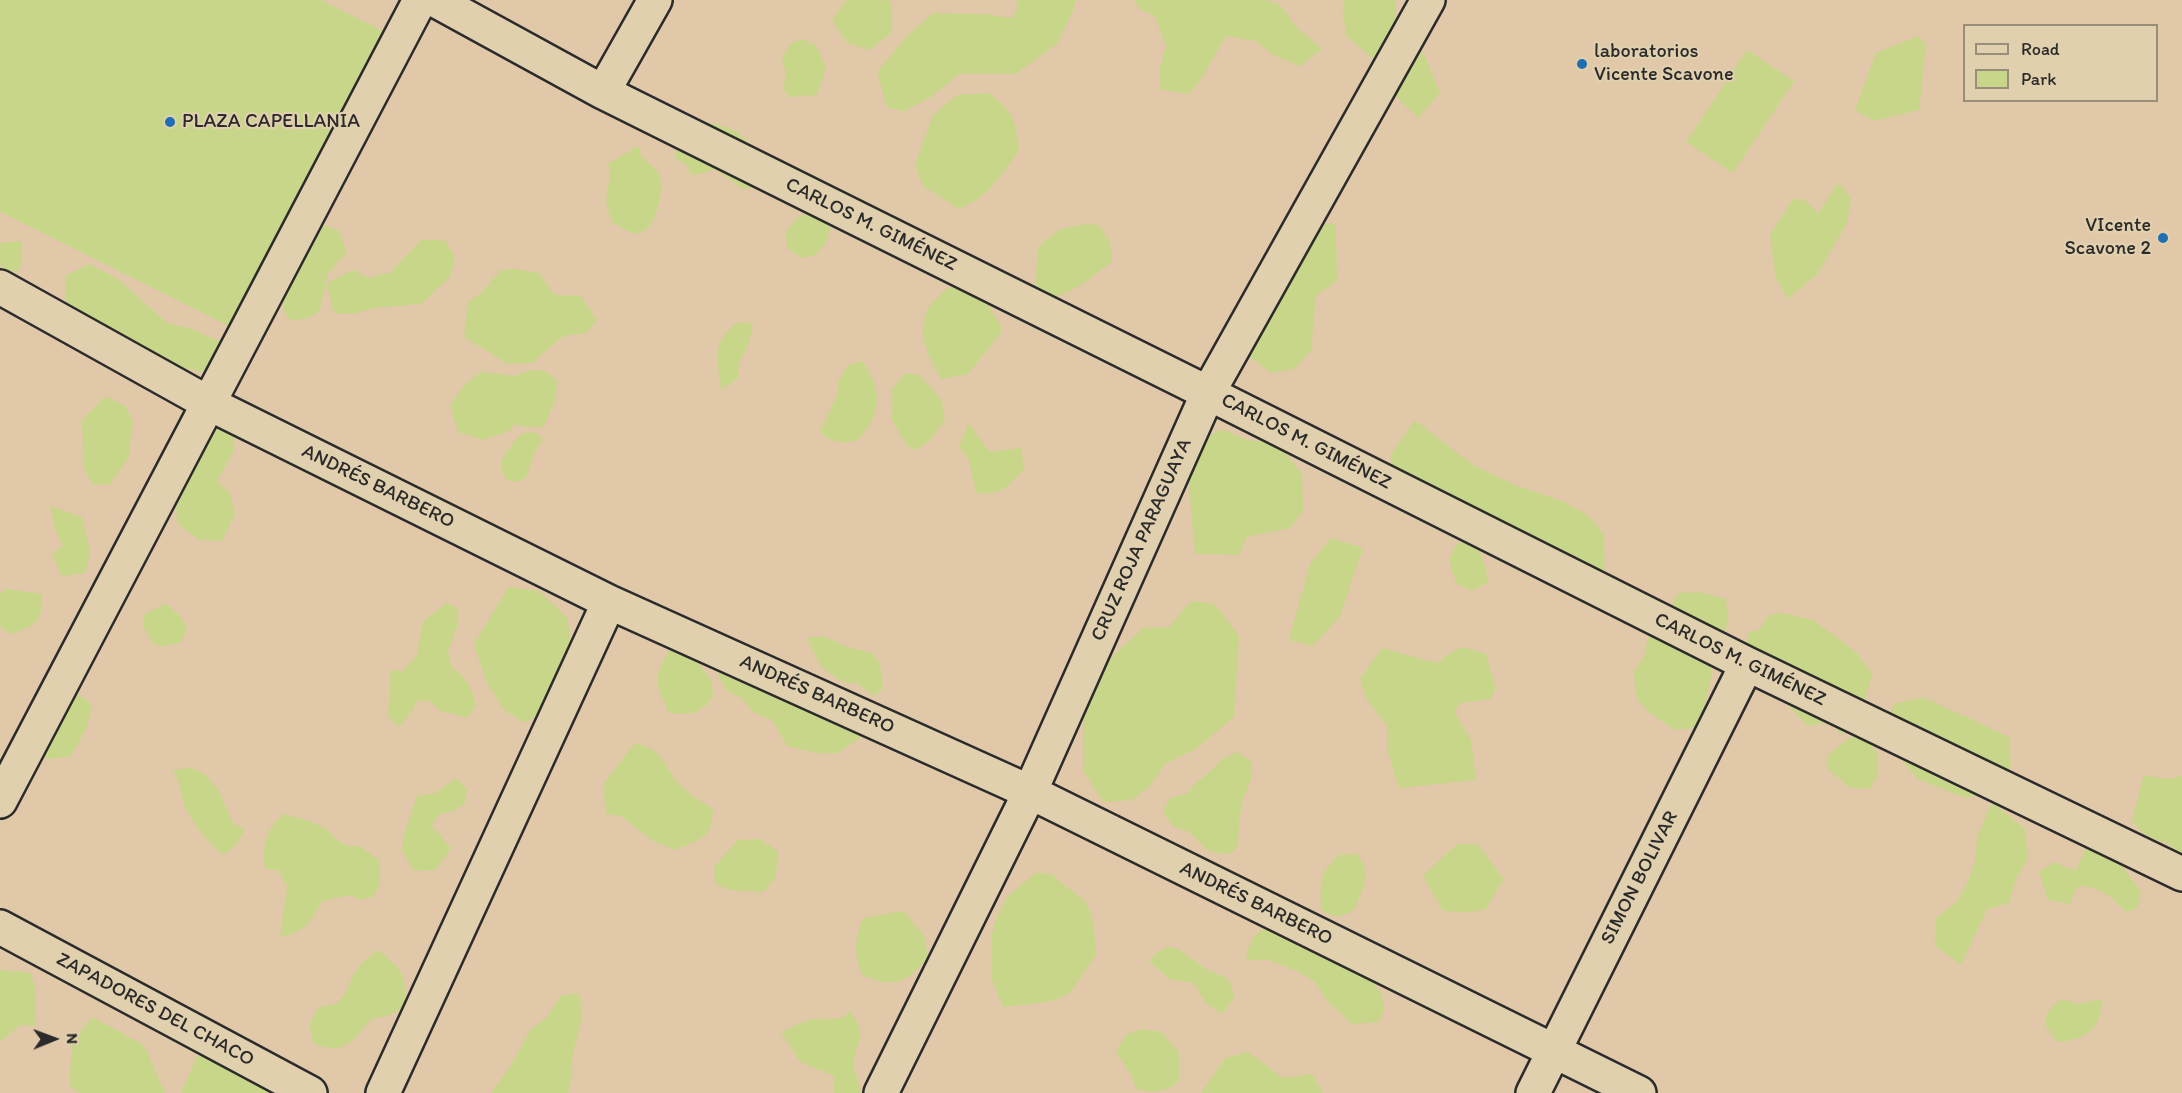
<!DOCTYPE html>
<html>
<head>
<meta charset="utf-8">
<style>
  body { margin:0 }
  #map { position:relative; width:2182px; height:1093px; overflow:hidden; background:#e0c8a8; font-family:Itim,sans-serif }
  canvas { display:block }
  .legend { position:absolute; left:1963px; top:24px; width:195px; height:78px; box-sizing:border-box; background:#e1d0ae; border:2px solid #988e7a; margin:0; padding:8px 10px; list-style:none; font-size:18px; color:#2b2b2b }
  .legend li { display:flex; align-items:center; gap:12px; height:30px }
  .legend b { width:30px; border:2px solid #988e7a }
  .north { position:absolute; left:24px; top:1009px; width:60px; height:60px; -webkit-text-stroke:4px #e1d0ae; paint-order:stroke; rotate:89deg; font-size:16px; font-weight:700; line-height:24px; text-align:center; color:#2b2b2b }
  .north::after { content:''; display:block; margin:auto; width:21px; height:27px; background:#2b2b2b; clip-path:polygon(50% 0,100% 100%,50% 72%,0 100%) }
</style>
</head>
<body>
<div id="map">
<canvas width="2182" height="1093"></canvas>
<ul class="legend">
<li><b style="height:8px;background:#e1d0ae"></b>Road</li>
<li><b style="height:16px;background:#c8d68a"></b>Park</li>
</ul>
<div class="north">N</div>
</div>
<script>
const ctx = document.querySelector('canvas').getContext('2d');
ctx.lineJoin = 'round';
function fill(path, color) { ctx.fillStyle = color; ctx.fill(path, 'evenodd'); }
function strokePath(path, color, width, dash) { ctx.strokeStyle = color; ctx.lineWidth = width; ctx.lineCap = dash ? 'butt' : 'round'; ctx.setLineDash(dash || []); ctx.stroke(path); }
function label(font, color, halo, rows, align = 'center') {
  ctx.font = font + ' Itim,sans-serif'; ctx.lineWidth = 4.5; ctx.setLineDash([]); ctx.textBaseline = 'middle'; ctx.strokeStyle = halo; ctx.fillStyle = color; for (const [text, x, y, turn = 0] of rows) {
    ctx.save(); ctx.translate(x, y); ctx.rotate((+turn || 0) * Math.PI / 180); ctx.textAlign = isNaN(turn) ? turn : align; if (halo) ctx.strokeText(text, 0, 0); ctx.fillText(text, 0, 0); ctx.restore();
  }
}
fill(new Path2D(`
  M0 0H321L385 32 237 330 0 212Z
  M846 0H889L892 6V32L870 50 847 43 832 20Z
  M1016 0H1076L1072 13 1057 44 1015 74H959L932 96 905 111 887 108 877 72 908 35 933 13 984 14 1012 18 1018 8Z
  M1133 0H1266L1279 5 1287 12 1292 23 1322 49 1300 66 1273 55 1256 41 1226 36 1198 84 1189 94 1161 90 1159 71 1166 47 1155 16 1140 9Z
  M1344 0H1396V19L1425 56 1440 93 1418 118 1392 92 1371 57 1346 36 1343 11Z
  M1918 36 1926 44 1919 110 1873 121 1855 110 1876 53Z
  M802 39 816 46 826 67 817 95 791 97 783 90 786 75 782 58 790 44Z
  M1747 50 1794 81 1733 173 1686 142Z
  M989 93C1014 113 1015 118 1019 150 1001 176 990 196 959 209L923 186 915 165 933 115 957 95Z
  M688 121C734 123 760 135 758 185L744 190 715 169 702 174 690 175 688 166 676 159V132Z
  M639 146C640 162 655 164 660 177 664 190 656 224 644 231 642 232 636 233 634 234L612 222 606 201 610 175 608 163C620 158 628 151 639 146Z
  M1838 182 1851 199 1847 223 1817 275 1787 299 1775 275 1770 235 1793 199H1803L1819 213Z
  M816 212 827 215C832 228 829 244 816 254 813 256 806 257 802 258L787 248 786 232 799 216Z
  M1297 222 1336 224 1337 281 1316 296 1311 351 1294 369 1271 373 1250 357 1243 314 1271 258C1266 236 1280 230 1297 222Z
  M320 223 339 231 345 247V255L335 265 334 269 328 272 320 310C314 318 300 320 290 320 267 292 305 248 320 223Z
  M1096 224C1108 233 1112 246 1112 261 1085 284 1069 296 1034 301L1038 248C1059 226 1067 226 1096 224Z
  M421 240H445L455 257 450 277 421 304 374 308 357 313 334 314 327 285 330 281 353 270 368 278 391 272Z
  M22 241 20 271H5L0 264V243Z
  M89 264 118 279 167 323 191 329 227 344 203 372 142 359 65 301V276Z
  M517 269 539 273 554 295 581 296 597 320 586 333 563 336 532 363 508 364 464 337 468 302 482 292 501 270Z
  M977 287 1001 326V333L968 374 941 379C929 357 916 335 927 310 931 302 941 295 947 288Z
  M739 322 753 324 748 345 739 363 738 378 721 390C718 361 710 340 739 322Z
  M862 361C883 390 882 415 858 440 843 443 832 444 820 432 825 420 841 392 838 382L848 365Z
  M543 370 557 380 556 397 544 427H526L513 424 512 430 483 440 458 432 450 405 465 384 481 372 516 376 528 371Z
  M906 373 919 375 941 399 945 419 930 441 914 450 907 446 892 420 891 390Z
  M106 396 125 406 133 422 128 459 109 485 92 484 84 468 82 420Z
  M197 412 234 431V450L217 481 229 492 235 514 222 541 200 540 177 524 176 506 189 474Z
  M1415 420 1473 465 1515 485 1562 501 1589 516 1604 535 1605 587 1397 477 1390 456Z
  M968 423 990 452 1021 448 1024 469C1006 488 1004 495 976 493L968 458 959 447Z
  M1221 429 1250 441H1276L1302 474 1303 510 1290 528 1247 537 1239 555 1195 554 1188 475 1208 437Z
  M532 432 541 436 543 440 535 451 526 478 515 482 507 480C493 462 509 448 521 434Z
  M50 506 82 517 90 552 85 573 62 576 52 555 63 545 55 529Z
  M1467 537C1482 548 1485 564 1488 582L1472 591 1456 583 1449 560 1456 545Z
  M1331 538 1363 548 1340 616 1313 646 1289 640 1310 564Z
  M508 587 539 591 567 618 576 669 557 701 525 723 504 710 487 683 474 645Z
  M7 589 41 594C43 622 37 626 9 634L0 626V594Z
  M1699 592 1726 599 1728 616 1725 638 1709 657 1712 675 1700 724 1687 729H1673L1650 713 1638 701 1636 694 1634 672 1644 656 1650 630 1667 615 1678 593Z
  M1191 601 1215 604 1239 636 1234 717 1197 748 1165 764 1151 785 1132 800 1103 802 1083 770V721L1107 662 1143 628 1169 627Z
  M447 603 457 608V626L448 652 452 668C467 676 473 691 476 706L467 718 439 710 430 701H416L413 710 399 727 388 716 391 669 402 672 417 655 423 621Z
  M161 605H168L182 618 187 630 181 642 161 647 151 642 148 633 144 629V615Z
  M1782 613 1813 620 1855 651 1872 673C1865 703 1862 712 1840 735L1837 728 1824 723 1808 726C1784 703 1765 676 1743 651L1749 632 1758 631 1769 615Z
  M822 636 851 648 873 653 880 663 883 688 874 696 857 683H848L837 679 820 665 807 638Z
  M734 645H750L770 656 783 678 867 733 838 753H817L787 746 772 720 753 712 742 698 727 691 718 675 725 658Z
  M686 647 712 681 713 697C698 716 692 714 669 713 655 683 652 679 670 649Z
  M1460 647 1485 653 1496 688 1491 699 1459 703 1455 713 1471 740 1476 780 1399 788 1387 750V726L1366 698 1360 679 1382 648 1436 663Z
  M62 693H76L92 704 87 727 70 757 47 759 36 746Z
  M1923 697 2009 737 2011 766 1993 791 1965 798 1918 779 1881 737 1894 704Z
  M1855 737 1868 741 1878 755 1877 776 1869 789 1850 788 1828 769 1827 756 1849 738Z
  M634 744C662 746 663 765 678 783 688 794 701 801 713 809 712 840 701 839 674 850L653 841 621 816 606 814 603 785Z
  M1236 752 1252 761 1251 780 1243 799 1239 819 1238 845 1233 852 1227 854 1208 851 1189 832 1173 826 1163 812 1170 798 1187 794 1197 782 1203 778 1221 760Z
  M188 767 204 773 219 791 232 822 245 830 235 846 223 855C209 842 193 825 185 807 180 794 181 783 173 771Z
  M2144 775 2168 779 2182 776V861C2169 838 2166 845 2146 835 2141 832 2136 825 2132 820Z
  M456 778 467 790 464 805 450 812 438 815 432 826 450 847V850L436 870 414 871 402 851 404 834 417 796 435 793Z
  M1992 802 2025 829 2028 858 2016 880 2009 903 1987 909 1961 965 1935 946 1936 918 1957 902 1968 882 1975 861 1977 837Z
  M285 814 309 821 326 829 341 843 349 846H360L379 860C380 877 384 900 360 899 352 899 358 897 351 896 343 895 331 900 322 901 307 926 309 929 280 937L287 886 278 870 265 869C262 846 266 827 285 814Z
  M759 839 778 851 776 877 764 892 729 890 715 884 714 867 738 840Z
  M2089 839 2118 861 2141 892 2138 908 2126 912C2113 898 2097 884 2077 887L2070 904 2048 900 2039 872 2053 862 2076 871Z
  M1457 844H1477L1504 879 1485 910 1467 912 1443 911 1423 876Z
  M1357 854C1373 874 1362 888 1355 909 1339 918 1337 919 1321 910 1321 883 1318 874 1339 855Z
  M1035 873 1052 874C1061 884 1072 890 1082 899 1096 912 1094 938 1096 955L1069 994 1048 1002 1003 1007 992 980V934L995 922 1007 897Z
  M904 911 924 936 928 957C907 983 894 989 862 975 854 951 854 942 863 918Z
  M1279 923 1358 962 1382 995 1384 1010 1378 1022 1352 1024 1326 1000 1315 982 1299 972 1266 959 1246 961C1250 937 1256 929 1279 923Z
  M1168 947 1178 949 1206 969 1228 979 1235 997 1222 1014 1206 1003 1193 982 1170 980 1149 961 1158 952Z
  M379 950C384 956 388 958 393 963 407 976 405 990 405 1008L384 1017 371 1019C353 1041 344 1057 313 1043L309 1025 318 1007C341 1006 343 998 352 978 358 965 367 957 379 950Z
  M0 970 31 973 36 992 35 1026 20 1025 0 1042Z
  M578 993C587 1021 577 1028 573 1055 570 1068 573 1080 568 1093H491L511 1065 531 1029 548 1016 560 996Z
  M2062 999 2077 1004 2103 999C2101 1005 2101 1012 2099 1018 2094 1035 2071 1043 2056 1041L2045 1024C2046 1012 2052 1006 2062 999Z
  M849 1011 857 1021 861 1034 853 1064 861 1093H834V1076L800 1062 781 1032 808 1020 843 1018Z
  M92 1017 144 1045 165 1093H79L69 1085 72 1043Z
  M1142 1029 1161 1032 1179 1052V1081C1165 1093 1155 1093 1136 1089L1132 1077 1116 1051 1127 1034Z
  M1248 1052 1283 1078 1312 1074 1323 1093H1201L1225 1058Z
  M220 1054 270 1082 268 1093H181L197 1056Z`), '#c8d68a');
const minor = new Path2D(`
  M435 0 603 92 1208 393 1747 664 2182 874
  M603 92 655 0
  M0 287 210 404 609 602 1030 792 1639 1093
  M0 801 420 0
  M0 927 310 1093
  M383 1093 609 602
  M881 1093 1030 792 1208 393 1428 0
  M1533 1093 1747 664`);
strokePath(minor, '#2b2b2b', 38);
strokePath(minor, '#e1d0ae', 33);
for (const [x, y, r, color] of [
  [1582,64,6,"#1f6fb2"],
  [170,122,6,"#1f6fb2"],
  [2163,238,6,"#1f6fb2"]
]) { const dot = new Path2D(); dot.arc(x, y, r, 0, 2 * Math.PI); ctx.fillStyle = color; ctx.fill(dot); strokePath(dot, '#e1d0ae', 2); }
label('20px', '#2b2b2b', '#e1d0ae', [
  ["laboratorios",1594,52],
  ["Vicente Scavone",1594,75],
  ["PLAZA CAPELLANIA",182,122],
  ["VIcente",2151,226,"right"],
  ["Scavone 2",2151,249,"right"]
], 'left');
label('20px', '#2b2b2b', '#e1d0ae', [
  ["CARLOS M. GIMÉNEZ",871,225,26],
  ["CARLOS M. GIMÉNEZ",1306,442,27],
  ["ANDRÉS BARBERO",378,487,26],
  ["CRUZ ROJA PARAGUAYA",1142,540,-66],
  ["CARLOS M. GIMÉNEZ",1740,660,26],
  ["ANDRÉS BARBERO",817,695,24],
  ["SIMON BOLIVAR",1640,878,-63],
  ["ANDRÉS BARBERO",1256,904,26],
  ["ZAPADORES DEL CHACO",155,1010,28]
]);
</script>
</body>
</html>
